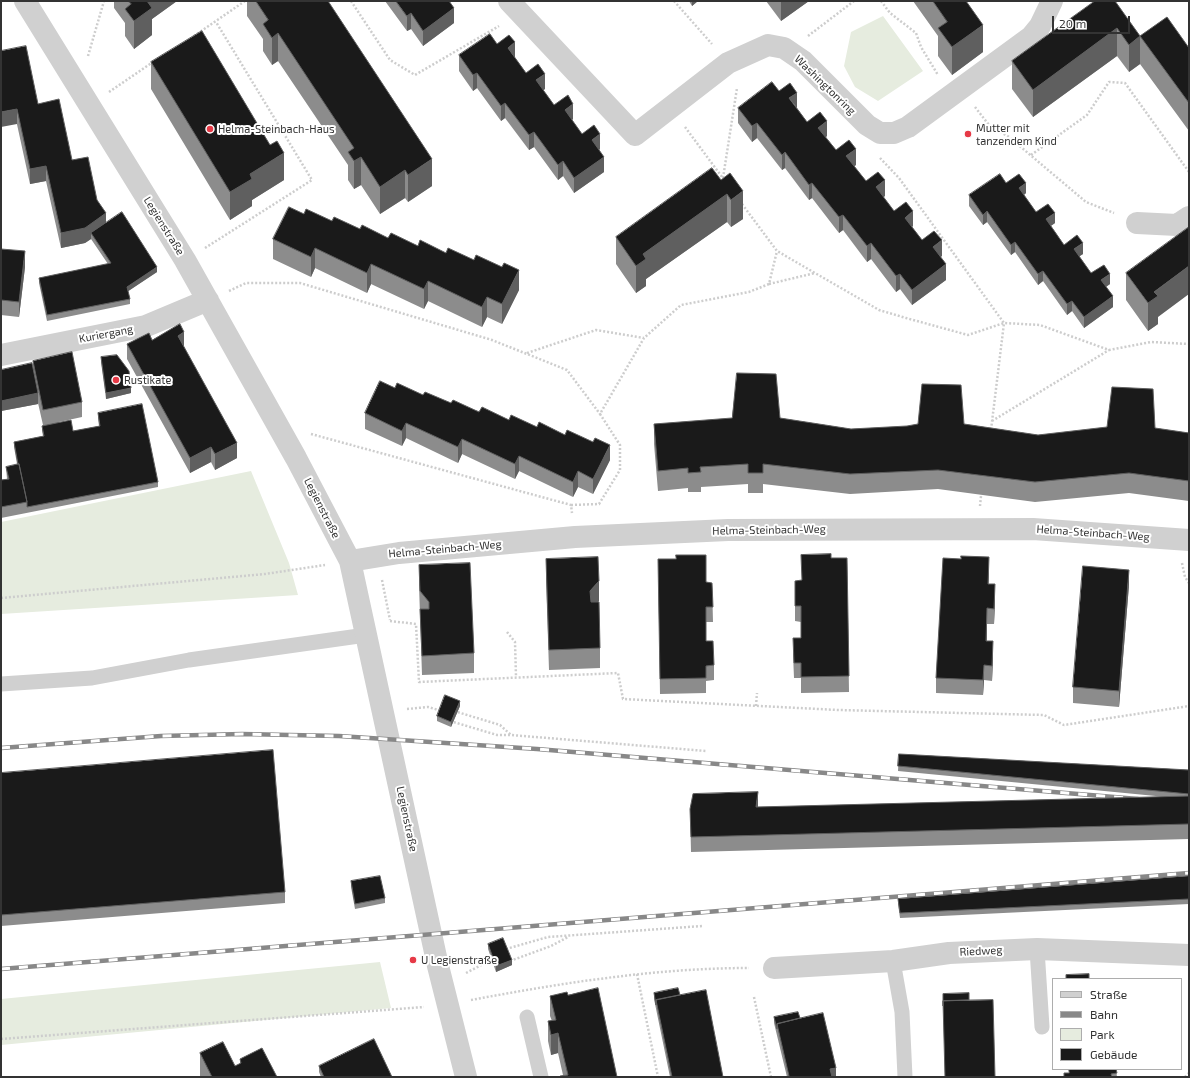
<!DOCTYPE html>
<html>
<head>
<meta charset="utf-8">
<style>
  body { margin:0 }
  #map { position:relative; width:1190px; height:1078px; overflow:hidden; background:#fff; font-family:"Exo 2",sans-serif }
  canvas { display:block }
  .frame { position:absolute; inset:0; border:2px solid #333; pointer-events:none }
  .legend { position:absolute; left:1052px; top:978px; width:130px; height:92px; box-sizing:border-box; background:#fff; border:1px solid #adadad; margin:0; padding:5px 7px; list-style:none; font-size:12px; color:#333 }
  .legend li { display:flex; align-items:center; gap:8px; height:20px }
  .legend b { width:20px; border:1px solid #adadad }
  .scale { position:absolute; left:1052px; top:16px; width:78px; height:18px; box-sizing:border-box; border:2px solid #333; border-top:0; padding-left:5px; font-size:12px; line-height:14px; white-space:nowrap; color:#333; -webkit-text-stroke:3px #fff; paint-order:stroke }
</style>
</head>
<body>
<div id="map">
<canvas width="1190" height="1078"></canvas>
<div class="frame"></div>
<ul class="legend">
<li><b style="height:5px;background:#d0d0d0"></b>Straße</li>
<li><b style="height:5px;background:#888"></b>Bahn</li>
<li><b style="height:11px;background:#e6ecdf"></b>Park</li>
<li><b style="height:11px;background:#1a1a1a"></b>Gebäude</li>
</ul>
<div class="scale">20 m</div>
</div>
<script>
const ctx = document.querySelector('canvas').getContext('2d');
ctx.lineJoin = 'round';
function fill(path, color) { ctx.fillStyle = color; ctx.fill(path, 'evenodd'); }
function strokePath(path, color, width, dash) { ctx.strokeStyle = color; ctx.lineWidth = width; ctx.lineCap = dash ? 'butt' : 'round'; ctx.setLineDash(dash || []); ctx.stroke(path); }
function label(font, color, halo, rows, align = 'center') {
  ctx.font = font + ' "Exo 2",sans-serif'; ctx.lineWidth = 4; ctx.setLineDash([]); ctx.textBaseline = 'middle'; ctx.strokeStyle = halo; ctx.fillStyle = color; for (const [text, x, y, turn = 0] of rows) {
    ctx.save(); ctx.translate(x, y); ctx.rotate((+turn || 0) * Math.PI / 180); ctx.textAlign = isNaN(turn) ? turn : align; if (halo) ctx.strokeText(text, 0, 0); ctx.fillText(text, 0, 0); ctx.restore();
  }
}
fill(new Path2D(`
  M883 16 923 71 878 101 855 87 844 66 851 32Z
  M251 471 289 563 298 595 1 614V522Z
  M380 962 391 1008 1 1045V999Z`), '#e6ecdf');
strokePath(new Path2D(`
  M351 1 390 60 415 75 499 26
  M674 1 712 44
  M881 1 890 13 916 33 921 47 938 75
  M194 36 245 1
  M808 36 854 1
  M88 56 104 1
  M109 92 153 62
  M975 107 989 125 1009 137 1086 202 1114 213
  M685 127 725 181
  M1031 155 1087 115 1109 82 1125 83 1189 172
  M880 158 899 178 1004 323 991 430
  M723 178 737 88
  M742 204 777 251 879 310 906 318 968 335 1004 323 1040 325 1109 350 1151 342 1189 344
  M205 248 312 180 216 22
  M769 284 815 273
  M229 291 246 283H300L492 340 567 370 600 414
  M527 353 596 330 644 338
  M992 421 1109 350
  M311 434 571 505 572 513
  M571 505 599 504 620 470V445L600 414 644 338 681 305 749 292 769 284 777 251
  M980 506 981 496
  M1182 563 1185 577 1189 583
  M382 580 390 620
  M1 598 265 574 325 565
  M390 621 416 624 419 682 618 673 623 699 838 710 1044 715 1064 725 1189 706
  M507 632 515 642 516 676
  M756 706 757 693
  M407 709 428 707 442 711
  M454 711 500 725 511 735 706 751
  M450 721 497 735H511
  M506 949 548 937 702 926
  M510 961 551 946 568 937
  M466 973 489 961 493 956
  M637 974 658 1077
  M754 997 771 1077
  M471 1000C562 983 656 968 749 968
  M1 1039 424 1007
  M1185 1077 1189 1073`), '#cdcdcd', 2.5, [2, 2]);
strokePath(new Path2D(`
  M1 684 92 678 189 660 366 635
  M1037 949 1042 1027
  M893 961 902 1012 905 1077
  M527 1017 541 1077`), '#d0d0d0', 15);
strokePath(new Path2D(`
  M25 1 185 260 296 458 350 561 438 966 466 1077
  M509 1 635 135 728 63 768 45 784 48 803 61 867 125 880 133H894L908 127 1031 37 1040 26 1052 1
  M1137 223 1177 225 1189 217
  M1 355 146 326 208 300
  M350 561 399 553 575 537 728 530 1033 529 1189 540
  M774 968 893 961 949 953 1037 949 1189 955`), '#d0d0d0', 22);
const rail = new Path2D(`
  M1 748 161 736 242 734 339 736 537 749 1138 799
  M1 969 1189 873`);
strokePath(rail, '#888', 4.5);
strokePath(rail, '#fff', 3, [9]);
fill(new Path2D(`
  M114 1H177L152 19V35L134 49 125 36V23L114 8Z
  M247 1H328L432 186 408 202 405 198 380 214 361 185 354 189 348 180V165L278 61 272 65 263 51V39L247 16Z
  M385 1H450L454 23 423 46 411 29 407 31Z
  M689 1H698L692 6Z
  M766 1H809L781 21Z
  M913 1H966L983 52 952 75 938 56V36Z
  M1095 1 1140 36 1189 48V131L1140 64 1129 72 1117 56 1033 117 1012 89V61Z
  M497 44 515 58 526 73 545 89 543 90 554 105 573 119 572 120 582 134 600 149 599 150 604 172 574 193 563 176 558 180 534 147 529 150 505 118 501 121 477 88 473 91 459 71V55Z
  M1 51 38 104 72 160 97 200 106 223 157 272 128 291 130 299V304L47 321 39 283V278L108 264 91 239 85 243 61 248 46 181 30 184Z
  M151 62 270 145 284 180 252 200V206L230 220 151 89Z
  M779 91 797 108 807 122 827 136 826 137 836 150 856 165 854 166 866 181 885 196 883 197 894 211 913 226 912 227 922 240 942 256 940 257 946 280 912 305 900 289 896 292 871 259 867 262 843 230 839 233 812 198 809 200 785 168 782 170 757 138 752 142 738 123V108Z
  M721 180 743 219 731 227 727 222 646 279V286L636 293 616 264V237Z
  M1006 183 1026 193 1024 195 1036 212 1055 223 1051 226 1064 245 1083 254 1079 256 1091 273 1110 284 1106 287 1113 307 1084 328 1072 311 1067 315 1043 281 1038 285 1015 252 1011 255 987 222 983 225 969 206V195Z
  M304 214 332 221 388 238 418 246 519 290 502 324 487 317 482 327 428 301 424 309 371 284 367 293 315 268 311 277 273 259V239Z
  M1 249 25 267 19 317 1 315Z
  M1126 273 1158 317V324L1148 331 1126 300Z
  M152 340 184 347 237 458 215 470 211 462 190 473 127 359V344Z
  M101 357 131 393 106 399 101 362Z
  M33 361 82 402V417L59 422 73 431 99 426 98 419V413L158 482V487L1 518V480L7 479 6 467 17 464 14 447V442L43 436 42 431V426L43 425 38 403V404L1 411V370L33 366Z
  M395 388 423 395 509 420 565 435 610 460 593 494 578 487 573 497 519 471 515 479 462 454 458 463 406 438 402 446 365 429V413Z
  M780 418 851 429 964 424 1038 435 1155 428 1189 433V501L1129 493 1035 502 938 489 850 494 763 484V493H748V484L701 487V492H688V488L658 491 654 444V424Z
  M831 558H847L849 692 801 693V678H794L793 654 801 638V622L795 621V581H801Z
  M546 559 599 601 597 602 600 648V668L549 670 546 579Z
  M658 559 706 582 712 583 713 622H706V641L714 665V680L706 681V693L660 694Z
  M419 565 474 653V673L422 675 419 585Z
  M989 572 988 584 995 600 994 624H987V641L993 657 992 681 984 680 983 695 936 693V678Z
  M1129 585 1119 707 1073 703V687Z
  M460 706 451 727 437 721V716Z
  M899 754 1189 770V839L691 852 690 809 1166 797 898 771Z
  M1 773 285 892V903L1 926Z
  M1189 876V904L900 918 898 904V899Z
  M351 881 385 898V903L355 909 351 887Z
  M488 944 512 965 496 972 488 949Z
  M654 993 680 995 723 1077H670L654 999Z
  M568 995 617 1077 563 1075 558 1053 551 1055 548 1041V1021H552L550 1016V996Z
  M774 1017 800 1018 836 1077H787L774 1023Z
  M200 1053 235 1066 240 1064V1059L277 1077H200Z
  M319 1066 392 1077H321L319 1072Z
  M1069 1069H1116L1117 1077H1064L1069 1073Z`), '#8c8c8c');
fill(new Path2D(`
  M145 1H177L152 19V35L134 49V21Z
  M692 1H698L692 6Z
  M781 1H809L781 21Z
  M454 8V23L423 46V31Z
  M411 13V29L407 31V16Z
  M983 25V52L952 75V47Z
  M1117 28V56L1033 117V90Z
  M278 33V61L272 65V38Z
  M1140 36V64L1129 72V45Z
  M515 42V58L508 48Z
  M477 73V88L473 91V75Z
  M545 74V89L536 95V80Z
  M797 93V108L789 98Z
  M505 103V118L501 121V106Z
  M573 104V119L565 125V110Z
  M17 109V124L1 127V112Z
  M827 121V136L818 143V128Z
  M757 123V138L752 142V126Z
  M534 132V147L529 150V135Z
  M600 134V149L592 155V140Z
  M856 149V165L846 172V156Z
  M785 152V168L782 170V155Z
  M284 153V180L252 200V206L230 220V192L250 174Z
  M361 157V185L354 189V161Z
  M604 157V172L574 193V178Z
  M432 159V186L408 202V175Z
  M563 161V176L558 180V165Z
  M46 166V181L30 184V169Z
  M405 170V198L380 214V187Z
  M885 180V196L876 203V187Z
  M812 183V198L809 200V185Z
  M1026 183V193L1019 199V188Z
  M743 191V219L731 227V200Z
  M727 194V222L646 279V286L636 293V266L643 254Z
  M913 211V226L905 233V218Z
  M987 211V222L983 225V215Z
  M106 213V228L91 233V239L85 243 61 248V233Z
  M1055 213V223L1046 229V219Z
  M843 215V230L839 233V217Z
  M942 240V256L933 263V247Z
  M1015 242V252L1011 255V245Z
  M871 243V259L867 262V246Z
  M1083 243V254L1074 260V249Z
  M315 248V268L311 277V257Z
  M25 251V267L19 317V302Z
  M371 264V284L367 293V273Z
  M946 264V280L912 305V290Z
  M1189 266V294L1158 317V324L1148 331V303L1154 292Z
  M157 267V272L127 292V287Z
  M519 270V290L502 324V304Z
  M1043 271V281L1038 285V274Z
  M900 274V289L896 292V276Z
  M1110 274V284L1101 290V280Z
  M428 281V301L424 309V289Z
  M1113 296V307L1084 328V317Z
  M487 297V317L482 327V307Z
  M1072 301V311L1067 315V304Z
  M184 332V347L178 336Z
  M131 388V393L106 399V393Z
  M38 393V404L1 411V401Z
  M406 423V438L402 446V431Z
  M462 439V454L458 463V447Z
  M237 443V458L215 470V454Z
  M610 445V460L593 494V479Z
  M211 447V462L190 473V458Z
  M519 456V471L515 479V464Z
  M578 471V487L573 497V482Z
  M989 557V572L988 599V584Z
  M1129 570V585L1119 707V691Z
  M599 581V601L590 611V591Z
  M995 584V600L994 624V609Z
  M987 608V624L986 657V641Z
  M993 641V657L992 681V666Z
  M984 665V680L983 695V680Z
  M460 701V706L451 727V722Z
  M758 792V808L756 807Z
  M512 960V965L496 972V966Z
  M558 1033V1053L551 1055V1035Z
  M836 1068V1077H830V1069Z`), '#5f5f5f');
const building = new Path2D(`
  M128 1H147L152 8 134 21 125 9 131 4Z
  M256 1H328L432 159 408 175 405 170 380 187 361 157 354 161 348 152 354 148 278 33 272 38 263 24 268 20Z
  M396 1H449L454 8 423 31 411 13 407 16Z
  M933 1H966L983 25 952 47 938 28 947 22Z
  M1095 1H1115L1140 36 1167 17 1189 48V103L1140 36 1129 45 1117 28 1033 90 1012 61Z
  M202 31 270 145 277 141 284 153 250 174 252 179 230 192 151 62Z
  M490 34 497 44 509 35 515 42 508 48 526 73 538 64 545 74 536 80 554 105 568 95 573 104 565 110 582 134 594 125 600 134 592 140 604 157 574 178 563 161 558 165 534 132 529 135 505 103 501 106 477 73 473 75 459 55Z
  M26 46 38 104 59 99 72 160 88 157 97 200 106 213 85 228 61 233 46 166 30 169 17 109 1 112V51Z
  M772 82 779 91 790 83 797 93 789 98 807 122 820 112 827 121 818 128 836 150 849 140 856 149 846 156 866 181 878 172 885 180 876 187 894 211 906 202 913 211 905 218 922 240 934 231 942 240 933 247 946 264 912 290 900 274 896 276 871 243 867 246 843 215 839 217 812 183 809 185 785 152 782 155 757 123 752 126 738 108Z
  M712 168 721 180 730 173 743 191 731 200 727 194 643 254 646 259 636 266 616 237Z
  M1000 174 1006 183 1019 174 1026 183 1019 188 1036 212 1048 204 1055 213 1046 219 1064 245 1077 235 1083 243 1074 249 1091 273 1104 265 1110 274 1101 280 1113 296 1084 317 1072 301 1067 304 1043 271 1038 274 1015 242 1011 245 987 211 983 215 969 195Z
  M289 207 304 214 306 209 332 221 334 217 360 229 362 225 388 238 391 233 418 246 420 240 446 253 448 248 474 260 476 255 502 267 504 263 519 270 502 304 487 297 482 307 428 281 424 289 371 264 367 273 315 248 311 257 273 239Z
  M122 212 157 267 127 287 130 299 47 315 39 278 111 263 91 233Z
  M1189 227V266L1154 292 1158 296 1148 303 1126 273Z
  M1 249 25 251 19 302 1 300Z
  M180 324 184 332 178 336 237 443 215 454 211 447 190 458 127 344 149 333 152 340Z
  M72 352 82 402 43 410 33 361Z
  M117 355 129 371 131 388 106 393 101 357Z
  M32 363 38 393 1 401V370Z
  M737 373 776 374 780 418 851 429 907 426 918 424 922 384 961 385 964 424 1038 435 1107 427 1112 387 1153 389 1155 428 1189 433V481L1129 473 1035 482 938 470 850 474 763 464V473H748V464L700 467 701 472 688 473V468L658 471 654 424 732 418Z
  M380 381 395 388 397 383 423 395 425 392 451 403 453 400 479 412 482 407 509 420 511 415 537 427 539 422 565 435 567 430 593 442 595 438 610 445 593 479 578 471 573 482 519 456 515 464 462 439 458 447 406 423 402 431 365 413Z
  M142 404 158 482 27 507V502L19 464H18L14 442 44 436 42 426 71 420 73 431 100 426 98 413Z
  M19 464 27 502 1 507V480L9 479 6 467Z
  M831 554V558H847L849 676 801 677V663H794L793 638H801V606H795V581L802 580 801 555Z
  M676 555H706V582L712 583 713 607H706V641H713L714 665 706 666V678L660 679 658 559H676Z
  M961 556 989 557 988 584H995L994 609 987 608 986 641H993L992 666 984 665 983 680 936 678 943 558 961 559Z
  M598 557 599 581 590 591 591 602H599L600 648 549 650 546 559Z
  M470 563 474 653 422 656 420 609H429V602L420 591 419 565Z
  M1083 566 1129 570 1119 691 1073 687Z
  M445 695 460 701 451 722 437 716Z
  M273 750 285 892 1 915V773Z
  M899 754 1189 770V794L898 766Z
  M758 792 756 807 1189 796V824L691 837 690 809 693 794Z
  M380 876 385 898 355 904 351 881Z
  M1189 876V899L900 913 898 899Z
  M503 938 512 960 496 966 488 944Z
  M1089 974V979H1066V975Z
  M598 988 617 1077H560V1076L568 1075 558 1033 551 1035 548 1021 556 1020 550 996 567 992 568 995Z
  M678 988 680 995 656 1000V1005L654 993Z
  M706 990 723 1077H672L656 1000Z
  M969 993V1000L943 1001V1006V994Z
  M993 1000 995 1077H945L943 1001Z
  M798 1012 800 1018 777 1024V1029L774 1017Z
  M823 1013 836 1068 830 1069 832 1077H787L789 1076 777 1024Z
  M374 1039 392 1077H324L319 1066Z
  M223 1042 235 1066 241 1063 240 1059 262 1048 277 1077H212L200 1053Z
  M1069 1069H1116L1117 1073 1111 1074 1112 1077H1064V1073H1069Z`);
fill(building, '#1a1a1a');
strokePath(building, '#5f5f5f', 1);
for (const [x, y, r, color] of [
  [210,129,4,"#e63946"],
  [968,134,4,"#e63946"],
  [116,380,4,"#e63946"],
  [413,960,4,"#e63946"]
]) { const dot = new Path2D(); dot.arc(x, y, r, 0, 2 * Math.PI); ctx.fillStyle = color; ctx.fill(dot); strokePath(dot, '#fff', 1.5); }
label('11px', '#333', '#fff', [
  ["Washingtonring",825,85,44],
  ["Legienstraße",164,226,58],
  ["Kuriergang",106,334,-11],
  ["Legienstraße",322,508,63],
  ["Helma-Steinbach-Weg",769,530,-1],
  ["Helma-Steinbach-Weg",1093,533,4],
  ["Helma-Steinbach-Weg",445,549,-5],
  ["Legienstraße",407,819,78],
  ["Riedweg",981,951,-3]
]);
label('11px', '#333', '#fff', [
  ["Mutter mit",976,128],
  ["tanzendem Kind",976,141],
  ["Helma-Steinbach-Haus",218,129],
  ["Rustikate",124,380],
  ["U Legienstraße",421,960]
], 'left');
</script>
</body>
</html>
